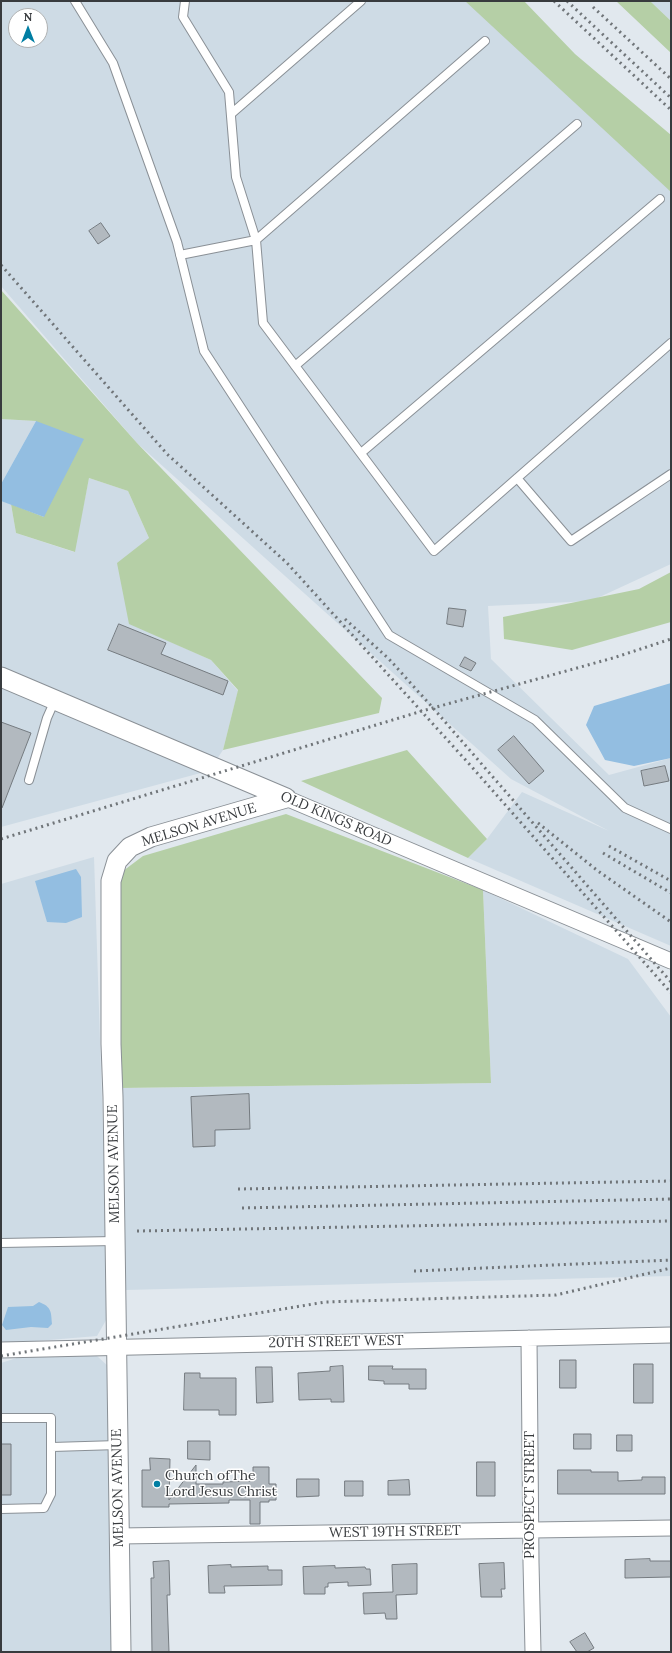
<!DOCTYPE html>
<html>
<head>
<meta charset="utf-8">
<style>
  body { margin:0 }
  #map { position:relative; width:672px; height:1653px; overflow:hidden; background:#e1e8ee; font-family:Lora,serif }
  canvas { display:block }
  .frame { position:absolute; inset:0; border:2px solid #383b3e; pointer-events:none }
  .north { position:absolute; left:8px; top:8px; width:40px; height:40px; box-sizing:border-box; background:#fff; border:1px solid #afb1b2; border-radius:50%; rotate:0deg; font-size:11px; font-weight:700; line-height:16px; text-align:center; color:#383b3e }
  .north::after { content:''; display:block; margin:auto; width:14px; height:18px; background:#007ea3; clip-path:polygon(50% 0,100% 100%,50% 72%,0 100%) }
</style>
</head>
<body>
<div id="map">
<canvas width="672" height="1653"></canvas>
<div class="frame"></div>
<div class="north">N</div>
</div>
<script>
const ctx = document.querySelector('canvas').getContext('2d');
ctx.lineJoin = 'round';
function fill(path, color) { ctx.fillStyle = color; ctx.fill(path, 'evenodd'); }
function strokePath(path, color, width, dash) { ctx.strokeStyle = color; ctx.lineWidth = width; ctx.lineCap = dash ? 'butt' : 'round'; ctx.setLineDash(dash || []); ctx.stroke(path); }
function label(font, color, halo, rows, align = 'center') {
  ctx.font = font + ' Lora,serif'; ctx.lineWidth = 3; ctx.setLineDash([]); ctx.textBaseline = 'middle'; ctx.strokeStyle = halo; ctx.fillStyle = color; for (const [text, x, y, turn = 0] of rows) {
    ctx.save(); ctx.translate(x, y); ctx.rotate((+turn || 0) * Math.PI / 180); ctx.textAlign = isNaN(turn) ? turn : align; if (halo) ctx.strokeText(text, 0, 0); ctx.fillText(text, 0, 0); ctx.restore();
  }
}
fill(new Path2D(`
  M1 1H468L671 186V564L591 601 488 606 491 659 609 775 671 758V946L468 858 487 839 522 792 609 831 511 779 137 443 1 286ZM16 16H40V40H16Z
  M650 1H671V21Z
  M1 419 36 421 1 484Z
  M89 478 128 491 149 538 129 623 211 660 238 691 223 750 217 759 1 668V501L11 504 16 533 74 552Z
  M1 683 208 771 1 827Z
  M94 857 109 1315 97 1336 1 1344V884Z
  M483 890 628 959 671 1017V1276L126 1290 120 1088 491 1083Z
  M23 1356H97L109 1367 115 1652H1V1363Z`), '#cedbe5');
fill(new Path2D(`
  M465 1H524L575 54 671 135V192Z
  M616 1H650L671 21V53Z
  M1 290 137 443 382 698 379 713 223 750 238 690 211 660 129 624 117 563 149 538 128 491 89 478 75 552 16 533 11 504 44 517 36 421 1 419Z
  M671 572V622L572 650 504 639 503 617 639 589Z
  M407 750 487 839 468 858 301 781Z
  M286 814 483 890 491 1083 120 1088 119 874 143 856Z`), '#b5cfa6');
fill(new Path2D(`
  M36 421 84 439 44 517 1 501V484Z
  M671 683V758L634 766 605 760 586 725 594 706Z
  M76 869 81 877 82 917 66 923 47 922 35 881Z
  M39 1302C52 1307 51 1312 52 1324L48 1328 31 1327 6 1330 2 1325 8 1307 33 1306Z`), '#93bee1');
const building = new Path2D(`
  M101 223 110 236 98 244 89 231Z
  M449 608 466 610 463 627 447 624Z
  M119 624 166 643 161 654 228 681 223 695 108 650Z
  M465 657 476 663 471 671 460 666Z
  M1 722 31 733 2 808H1Z
  M514 736 544 771 529 784 498 750Z
  M665 766 669 781 644 786 641 771Z
  M249 1094 250 1129 215 1130V1146L193 1147 191 1097Z
  M560 1360H576V1388H560Z
  M634 1364H653V1403H634Z
  M343 1366 344 1402H331V1399L299 1400 298 1373 330 1371V1367Z
  M369 1366H393L392 1369H426V1389H409V1384H384V1381L369 1380Z
  M256 1367H272L273 1402 257 1403Z
  M185 1373H200V1378H236V1415H219V1410H184Z
  M574 1434H591V1449H574Z
  M617 1435H632V1451H617Z
  M188 1441H210V1460L188 1459Z
  M1 1444H11V1495H1Z
  M150 1458 170 1459 169 1500 196 1465V1484H223V1482L253 1481V1467H269V1484H276V1500H269V1502H260V1524H250V1500H229V1503L169 1504V1507H142V1470H150Z
  M477 1462H495V1496H477Z
  M558 1470H591V1472H618V1481L642 1480V1477H665V1494H558Z
  M297 1479H319V1496L297 1497Z
  M409 1480 410 1495H388V1481Z
  M345 1481H363V1496H345Z
  M650 1559V1561H671V1577L625 1578V1560Z
  M169 1561 170 1595H167L169 1652H152L151 1578H154L153 1562Z
  M504 1563 505 1589H501L502 1597H481L479 1564Z
  M417 1564V1594L396 1595 397 1619H386L385 1613 364 1614 363 1593 393 1592 392 1565Z
  M231 1565V1567L268 1566V1570H282V1585L224 1586 225 1593H209L208 1566Z
  M335 1566V1568L365 1567 366 1569H370L371 1585 348 1586V1582L328 1583V1587H325V1594H304L303 1567Z
  M585 1633 594 1648 587 1652H577L570 1642Z`);
fill(building, '#b2b9bf');
strokePath(building, '#757b80', 1);
const service = new Path2D(`
  M75 1 113 63 177 242 204 351 389 635 535 720 625 808 671 829
  M185 1 183 17 229 92 236 177 256 240 263 323 434 551 671 343
  M231 114 361 1
  M180 255 256 240 485 41
  M295 366 577 124
  M361 453 660 199
  M517 478 571 541 671 474
  M29 780 47 718 55 700
  M1 1243 115 1241
  M1 1418H51V1494L44 1508 1 1509
  M52 1447 118 1445`);
const minor = new Path2D(`
  M286 798 671 961
  M529 1338 531 1562 533 1652
  M1 1350 671 1335
  M119 1536 671 1528`);
const tertiary = new Path2D(`
  M1 677 286 798
  M121 1652 113 1097 111 1044V881L117 861 130 847 151 837 286 798`);
strokePath(service, '#8a9096', 10);
strokePath(minor, '#8a9096', 17);
strokePath(tertiary, '#8a9096', 21);
strokePath(service, '#fff', 8);
strokePath(minor, '#fff', 15);
strokePath(tertiary, '#fff', 19);
strokePath(new Path2D(`
  M554 1 671 110
  M567 1 671 98
  M593 7 671 79
  M1 265 167 454 287 563 471 766 671 993
  M345 619 389 659 433 708 671 982
  M538 823 598 871 671 922
  M1 839 422 711 613 658 671 639
  M609 846 671 881
  M603 853 671 893
  M238 1189 671 1181
  M242 1208 671 1199
  M137 1231 671 1221
  M414 1271 671 1260
  M1 1356 325 1302 556 1295 671 1268`), '#707579', 3, [2, 4]);
for (const [x, y, r, color] of [
  [157,1484,4,"#007ea3"]
]) { const dot = new Path2D(); dot.arc(x, y, r, 0, 2 * Math.PI); ctx.fillStyle = color; ctx.fill(dot); strokePath(dot, '#fff', 1.5); }
label('14px', '#383b3e', '#fff', [
  ["OLD KINGS ROAD",336,819,23],
  ["MELSON AVENUE",199,825,-17],
  ["MELSON AVENUE",114,1164,-91],
  ["20TH STREET WEST",336,1342,-1],
  ["MELSON AVENUE",118,1488,-91],
  ["PROSPECT STREET",530,1495,-90],
  ["WEST 19TH STREET",395,1532,-1]
]);
label('14px', '#383b3e', '#fff', [
  ["Church ofThe",165,1476],
  ["Lord Jesus Christ",165,1492]
], 'left');
</script>
</body>
</html>
